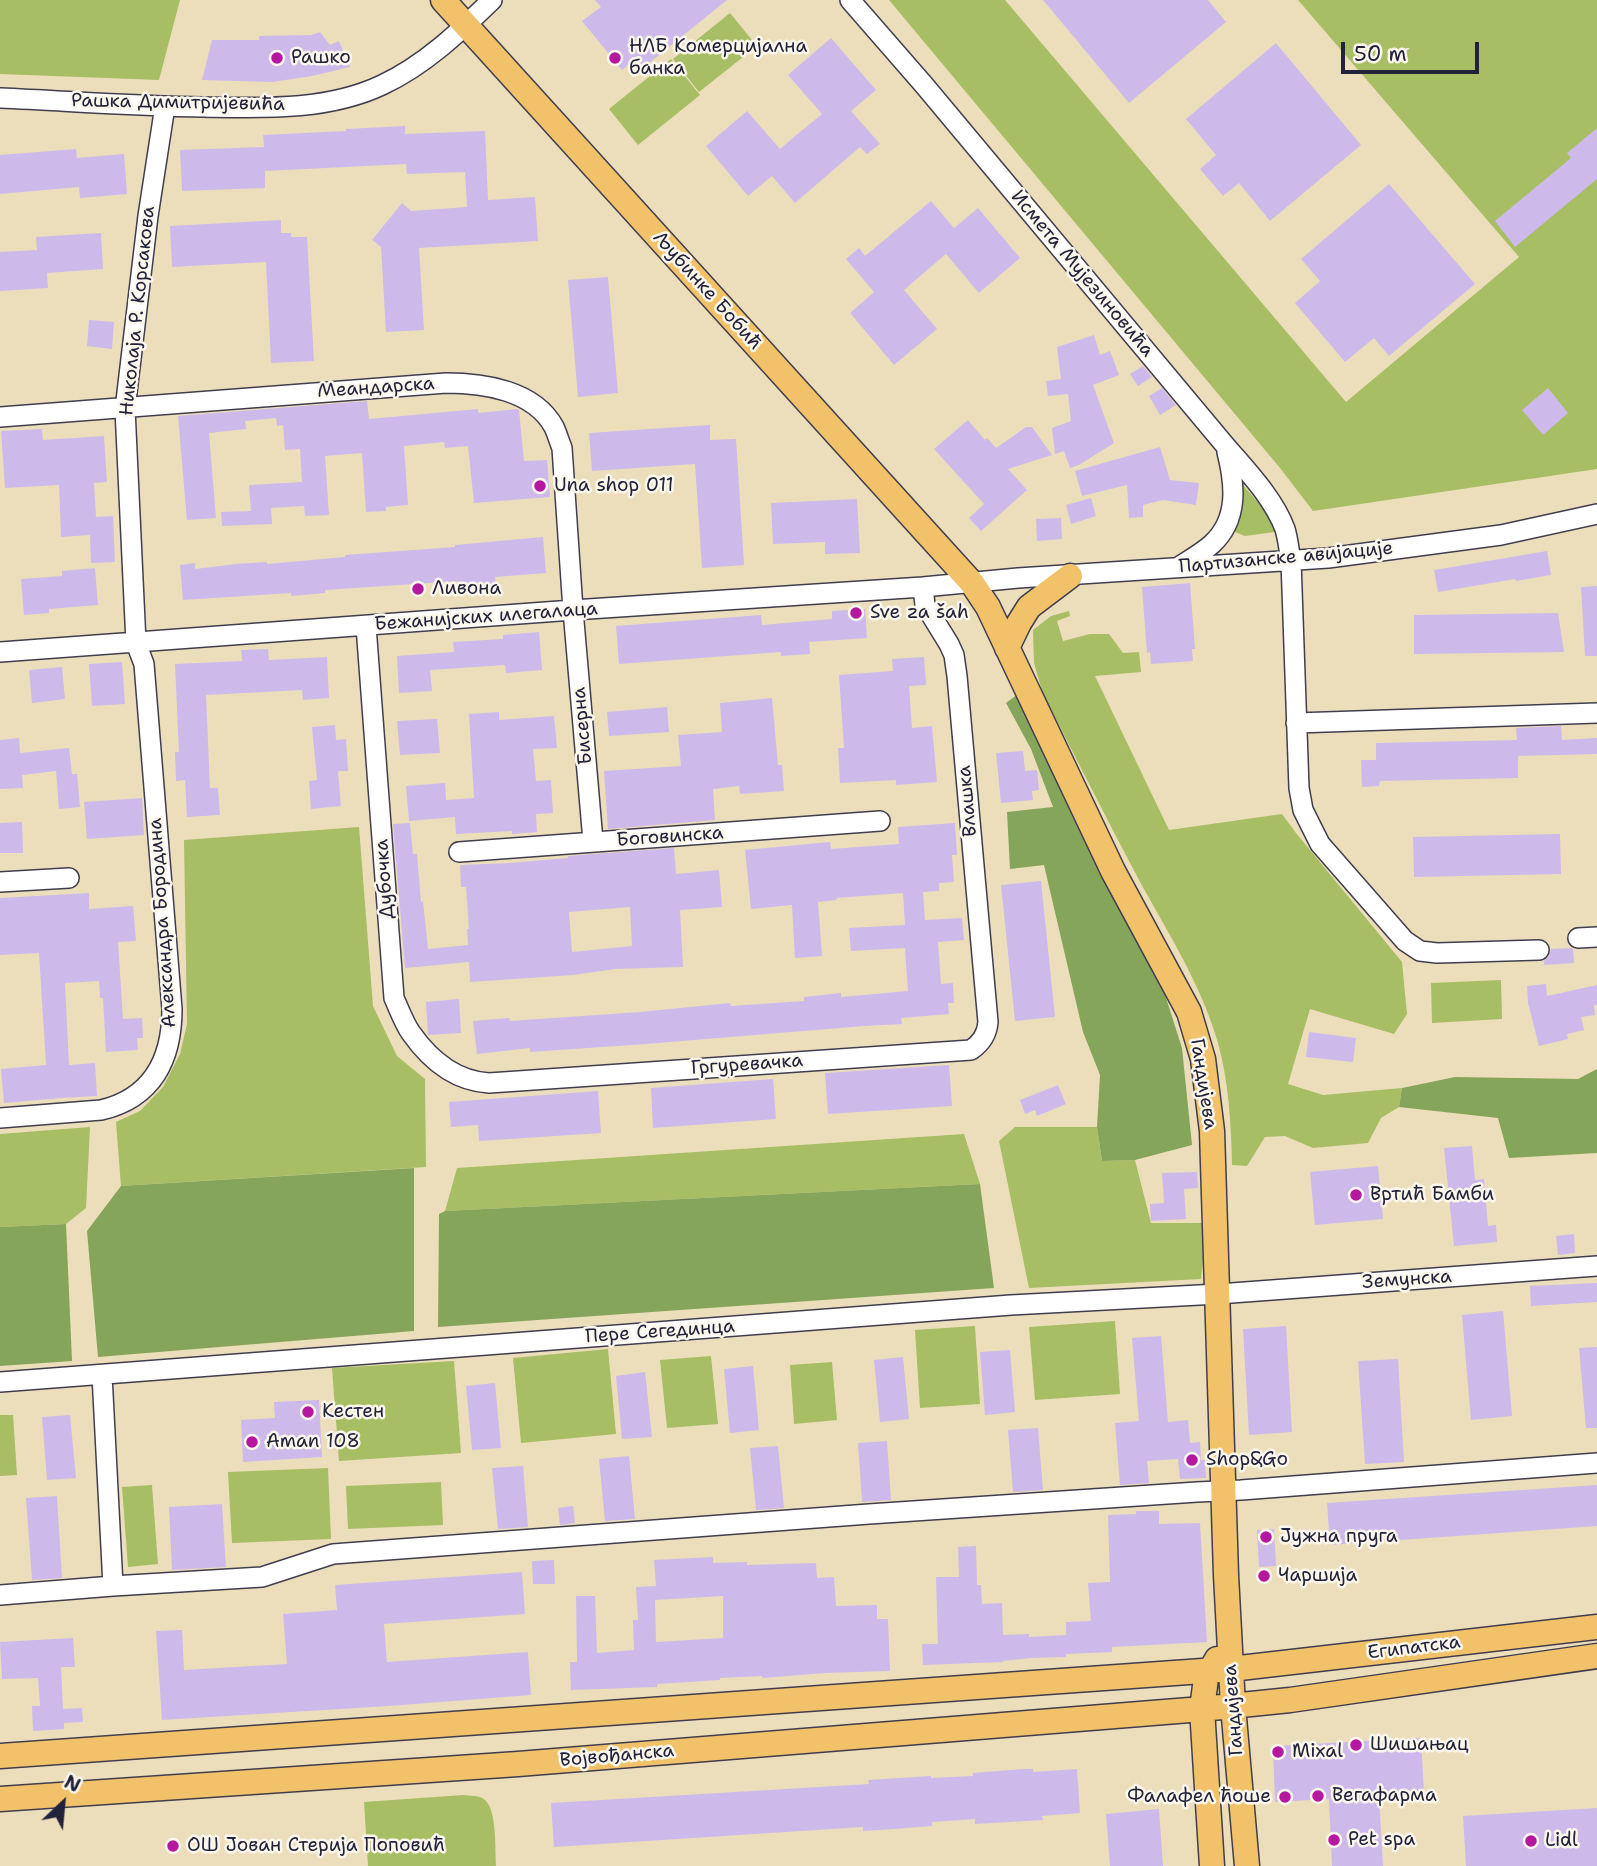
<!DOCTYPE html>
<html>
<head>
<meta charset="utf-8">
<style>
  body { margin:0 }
  #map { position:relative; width:1597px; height:1866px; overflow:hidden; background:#ecdebb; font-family:"Shantell Sans",sans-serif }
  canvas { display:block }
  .north { position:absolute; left:28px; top:1768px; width:70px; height:70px; -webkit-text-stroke:5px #fbf7ec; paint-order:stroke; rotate:26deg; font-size:19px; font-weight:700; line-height:28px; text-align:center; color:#22223b }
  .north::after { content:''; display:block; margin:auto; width:24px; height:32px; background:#22223b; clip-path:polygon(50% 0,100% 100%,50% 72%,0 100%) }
  .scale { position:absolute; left:1341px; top:42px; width:138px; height:32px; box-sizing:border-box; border:4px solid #22223b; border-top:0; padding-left:9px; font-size:21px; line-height:24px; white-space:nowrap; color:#22223b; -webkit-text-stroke:5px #fbf7ec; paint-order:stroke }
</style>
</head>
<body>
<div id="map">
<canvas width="1597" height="1866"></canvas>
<div class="north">N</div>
<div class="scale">50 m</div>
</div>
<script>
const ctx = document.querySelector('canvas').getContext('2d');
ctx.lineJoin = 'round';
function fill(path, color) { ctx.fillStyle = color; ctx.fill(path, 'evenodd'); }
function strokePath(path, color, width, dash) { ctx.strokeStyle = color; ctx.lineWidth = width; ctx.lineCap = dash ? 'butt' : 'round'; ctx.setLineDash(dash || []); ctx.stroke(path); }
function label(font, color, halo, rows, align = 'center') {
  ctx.font = font + ' "Shantell Sans",sans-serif'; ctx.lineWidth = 5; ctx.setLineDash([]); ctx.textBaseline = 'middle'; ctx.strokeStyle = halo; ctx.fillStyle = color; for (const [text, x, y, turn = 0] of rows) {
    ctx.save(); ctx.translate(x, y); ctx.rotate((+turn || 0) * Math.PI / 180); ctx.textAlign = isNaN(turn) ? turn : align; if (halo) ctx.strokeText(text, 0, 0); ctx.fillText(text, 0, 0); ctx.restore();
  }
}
fill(new Path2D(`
  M0 0H180L159 80 0 74Z
  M889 0H1005L1346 402 1519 257 1298 0H1597V469L1313 511 1280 468Z
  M730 13 757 46 699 92 673 59Z
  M671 59 700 95 638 145 609 109Z
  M1243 485 1268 514 1275 532 1245 536 1230 530 1241 487Z
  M1069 611 1070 616 1057 621 1063 641 1090 634H1109L1123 653 1139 652 1141 672 1095 676 1169 830 1282 814 1296 833 1402 962 1407 1014 1394 1034 1310 1009 1288 1084 1323 1095 1402 1088 1399 1107 1381 1118 1368 1143 1313 1148 1285 1136 1265 1137 1247 1166 1232 1165C1231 1124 1229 1083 1218 1043 1201 984 1168 933 1139 880 1106 818 1075 756 1043 694L1034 663 1033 630 1051 616Z
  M359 827 373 1006 397 1056 425 1079 426 1167 121 1186 116 1122 140 1111 163 1087 180 1054 187 1024 184 840Z
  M1501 980 1502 1019 1432 1023 1431 983Z
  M90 1127 86 1208 66 1224 0 1227V1134Z
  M1015 1127H1097L1102 1161 1135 1160 1151 1223H1207L1201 1279 1029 1288 999 1141Z
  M964 1134 980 1184 445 1211 457 1168Z
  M1115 1321 1120 1394 1035 1400 1029 1327Z
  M975 1326 980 1404 920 1408 915 1330Z
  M608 1349 616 1434 521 1443 513 1358Z
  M711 1356 718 1424 667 1428 660 1360Z
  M454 1361 461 1453 339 1461 332 1368Z
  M832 1362 837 1420 794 1424 790 1365Z
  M0 1415H13L17 1475 0 1476Z
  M328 1468 331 1539 232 1543 228 1472Z
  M441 1482 443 1525 348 1529 346 1486Z
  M152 1485 158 1564 128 1567 122 1487Z
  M463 1795C470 1796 480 1795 485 1800 497 1810 495 1850 496 1866H368L364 1802Z`), '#a7be64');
fill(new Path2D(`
  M1018 694 1161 982 1182 1048 1192 1145 1135 1160 1102 1161 1097 1127 1100 1075 1083 1032 1044 865 1010 869 1007 812 1053 807 1031 749 1006 703Z
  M1597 1069V1153L1509 1158 1498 1118 1399 1107 1402 1088 1455 1077 1578 1079Z
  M414 1168V1331L98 1357 87 1231 121 1186Z
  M980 1184 994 1288 438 1327 439 1214 445 1211Z
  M66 1224 72 1361 0 1366V1227Z`), '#85a55a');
fill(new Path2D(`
  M595 0H727L643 68 635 59 622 70 582 21 601 7Z
  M1043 0H1208L1226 22 1129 103Z
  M320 32 330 45 339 41 350 67 312 76 272 82 202 80 212 40H259V36L312 35Z
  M831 38 876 90 851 111 880 144 867 154 860 147 795 203 772 176 748 196 706 146 747 111 780 149 800 132 822 114 788 75Z
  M1276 43 1361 145 1270 221 1239 183 1223 196 1200 169 1216 155 1186 119Z
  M405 126V134L485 131 488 200 535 197 538 241 419 248 424 330 386 332 381 247 372 240 402 203 411 211 467 207 465 172 407 174 406 164 265 171V188L182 191 180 150 264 147 263 135 346 131V129Z
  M1597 128V179L1515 247 1495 221 1571 158 1567 153Z
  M76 149 77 158 124 154 127 194 80 198 79 187 0 194V155Z
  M1389 184 1475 284 1389 356 1374 338 1345 362 1295 303 1320 281 1301 259Z
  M931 201 954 228 978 208 1020 258 979 293 946 254 926 271 904 290 937 329 894 365 850 313 874 292 846 259 859 248 865 256Z
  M281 220V233H291V237H307L314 361 271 363 266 262 172 267 170 226Z
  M101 233 103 269 47 273 48 288 0 291V252L37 250 36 237Z
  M608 277 618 393 578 397 568 280Z
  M89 320 114 322 112 349 87 346Z
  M1094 335 1100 355 1110 351 1119 375 1093 385 1114 443 1079 465 1070 468 1064 451 1055 454 1052 428 1071 421 1068 394 1048 396 1046 381 1061 379 1057 347Z
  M1143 366 1152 377 1138 386 1130 374Z
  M1162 388 1176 405 1160 415 1149 396Z
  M1548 388 1568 413 1543 435 1522 410Z
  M367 401 369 419 478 409V413L517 409 519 410 524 461 547 460 550 497 474 503 468 446 445 448 444 442 404 446 408 505 386 507V511L366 512 362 453 325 456 329 515 305 516 304 506 271 508 272 524 222 526 221 512 251 511 249 485 302 482 300 449 285 450 283 425 277 426 276 418 245 421 246 429 209 433 216 518 187 520 178 416Z
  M968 420 985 440 987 438 996 448 1026 427H1032L1052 455 1008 469 1027 490 981 531 969 518 984 504 934 449Z
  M710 425V440L736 439 744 565 702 568 695 464 592 471 589 433Z
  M42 429 43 440 104 436 107 482 94 483 96 517 113 516 115 562 91 563 90 535 61 537 59 485 5 488 1 431Z
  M1160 447 1170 480 1199 483 1196 505 1163 500 1143 505V517L1129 518 1127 485 1082 496 1075 471Z
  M1091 498 1096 516 1071 524 1066 505Z
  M857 499 860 553 825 554V542L773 544 771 503Z
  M1061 518 1062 539 1037 541 1036 519Z
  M543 537 546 573 495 577 496 584 458 587V581L325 590V593L291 596V593L183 600 180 565 195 563V569L236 564 267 562V564L345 557V555L455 547V545Z
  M1547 551 1551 575 1516 581 1515 579 1438 592 1434 570Z
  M95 568 98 605 49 609V613L24 615 21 579 62 576V571Z
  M1190 583 1195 649H1192L1193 661 1151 664 1150 652 1147 653 1142 587Z
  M1597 586V656H1585L1581 587Z
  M865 609 867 638 809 642 810 654 781 656V652L619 664 616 626 761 615 762 625 832 619V611Z
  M1558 613 1564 652 1414 654V615Z
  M539 632 542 670 506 673 505 665 430 670 432 691 399 693 397 656 454 652 453 642 503 639V635Z
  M268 649 269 660 327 657 329 698 303 700 302 690 206 695 210 788H218L220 815 187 817 185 780 176 781 175 752H179L175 664 242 661 241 650Z
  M924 657 926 685 909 686 912 728 932 726 937 782 896 785V780L840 783 838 748H844L839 675 893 671 892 659Z
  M122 662 125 704 92 706 89 664Z
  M62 667 65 699 32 703 29 670Z
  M772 698 778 765H782L784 791 740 794 739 786 713 789 715 820 608 829 604 771 681 766 678 735 722 732 720 703Z
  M667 707 669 732 609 736 607 712Z
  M499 712V720L554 716 557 748 533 749 536 781 551 780 553 813 536 814 537 832 512 834V831L456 834 455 817 409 821 406 786 445 783 446 800 474 798 469 714Z
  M437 719 440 753 400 755 397 721Z
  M335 725 336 740 346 739 348 771H338L341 806 311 809 309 781 317 780 312 727Z
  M1561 726 1562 740 1597 738V754L1518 756V778L1380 781 1379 786 1362 787 1361 760H1376V743L1517 740 1516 728Z
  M19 738 20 753 69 748 72 774H77L80 807 59 809 56 771 22 775 23 788 0 789V740Z
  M1023 751 1025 771 1037 770 1039 790 1032 791 1033 800 1001 803 996 753Z
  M142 798 144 835 87 839 84 802Z
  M22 822 23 853H0V823Z
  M410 823 413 854H417L421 902 423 901 428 949 468 945 467 929H469L466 887H461L460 865 510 863 568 858V856L674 848 676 874 719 870 722 907 680 910 683 967 615 969 573 975 470 982 469 962 405 968 393 824ZM630 907 632 946 572 952 569 912Z
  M955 823 957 855H952L954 882 939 883V891L923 892 925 920 962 918 964 940 938 942 941 984 953 983 954 1003H948L949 1014 901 1018 902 1024 864 1026 646 1044 530 1052V1048L477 1054 473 1021 509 1018 510 1021 640 1012 730 1003 731 1006 804 1001V997L841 993V997L908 991 905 948 851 951 849 928 905 925 903 893 836 898 837 900 818 902 822 956 795 958 792 905 751 909 745 850 830 842 831 849 899 844 898 827Z
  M1560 834 1561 874 1414 877 1413 837Z
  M1041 881 1055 1017 1015 1021 1001 885Z
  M89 893V909L133 906 136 941 118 942 123 1019 142 1018 143 1038H137L138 1050 106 1052 103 998H100L99 981 65 983 69 1065 95 1063 97 1096 61 1098 4 1103 1 1069 46 1065 39 953 0 955V898Z
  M1571 948 1573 949 1574 963 1544 965V961L1549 956 1551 949Z
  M1546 984 1547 996 1597 985V1005H1594L1595 1015 1581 1017 1584 1030 1567 1034 1568 1039 1539 1046 1528 1003 1527 986Z
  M459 999 461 1033 428 1035 426 1002Z
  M1309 1032 1356 1038 1353 1062 1306 1057Z
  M949 1065 952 1106 828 1114 825 1073Z
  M773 1079 776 1119 653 1128 651 1088Z
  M1058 1085 1066 1104 1037 1116 1035 1110 1025 1114 1020 1100Z
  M598 1091 601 1133 479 1141 478 1125 451 1127 449 1102Z
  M1472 1146 1475 1180 1484 1179 1488 1226 1496 1225 1497 1242 1454 1246 1444 1148Z
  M1378 1166 1383 1219 1315 1225 1310 1172Z
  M1197 1172 1198 1188 1184 1189 1186 1219 1151 1221 1150 1204 1164 1203 1162 1173Z
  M1574 1234 1575 1253 1558 1255 1556 1236Z
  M1597 1283V1302L1531 1306 1530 1286Z
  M1503 1311 1512 1416 1471 1420 1462 1315Z
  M1286 1326 1292 1432 1249 1435 1243 1329Z
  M1161 1336 1168 1422 1188 1420 1190 1443 1200 1442 1201 1460H1205L1206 1478 1180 1479 1178 1459 1147 1461 1149 1483 1120 1485 1115 1423 1139 1421 1132 1338Z
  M1597 1347V1428H1586L1579 1348Z
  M1010 1350 1015 1412 985 1415 980 1352Z
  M903 1357 909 1419 880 1422 874 1360Z
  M1398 1359 1404 1462 1365 1464 1358 1361Z
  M753 1366 759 1430 730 1433 724 1369Z
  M645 1372 652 1437 622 1439 616 1376Z
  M495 1383 501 1448 472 1450 466 1386Z
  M319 1400 322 1457 243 1462 241 1420 275 1418 274 1402Z
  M70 1415 76 1478 47 1480 42 1417Z
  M1038 1428 1043 1490 1013 1492 1008 1430Z
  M887 1441 891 1500 862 1502 858 1443Z
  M778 1446 784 1508 756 1510 750 1448Z
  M629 1456 635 1519 605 1521 599 1459Z
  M523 1466 528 1527 498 1529 492 1468Z
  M1597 1485V1526L1330 1545 1327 1503Z
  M57 1496 62 1578 32 1580 26 1498Z
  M222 1504 226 1567 172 1570 169 1507Z
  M573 1506 575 1523 560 1525 558 1508Z
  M1136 1511H1159V1524L1200 1523 1207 1642 1112 1647V1652L1066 1654V1657L1031 1658 1003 1661V1662L923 1665 922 1644H938L936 1577H959L958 1547 976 1546 977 1585H981L982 1604 1002 1603 1003 1635 1029 1634V1637L1066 1635V1622L1091 1621 1088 1583 1110 1582 1108 1515 1136 1514Z
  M1274 1529 1276 1566 1259 1567 1257 1530Z
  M713 1557V1563L747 1562V1565L816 1563 817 1578 834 1577 836 1606 877 1605V1619H888L890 1671 826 1673 762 1678V1676L720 1678V1680L657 1684V1687L571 1690 570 1662H577L576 1596H595L597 1653 634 1650 633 1620H638L636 1587 656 1586 654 1560ZM723 1596V1638L656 1642 655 1600Z
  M554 1560 555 1584H533L532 1561Z
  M522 1572 525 1614 384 1624 387 1662 528 1652 531 1695 389 1706 162 1720 156 1631 182 1630 184 1670 287 1664 283 1614 337 1610 335 1585Z
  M73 1638 75 1667H61L63 1709 82 1708 83 1722 64 1723V1729L33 1731 32 1706H40L38 1678 2 1679 0 1642Z
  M1421 1738 1424 1794 1379 1796 1383 1866H1332L1329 1799 1275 1802 1273 1746Z
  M1023 1769H1033V1772L1077 1769 1080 1813 1042 1816 1043 1820 975 1824V1819L932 1822V1826L894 1829 863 1831V1827L554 1847 551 1803 869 1784 868 1780 931 1776V1778L973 1776V1773Z
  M1597 1808V1866H1466L1463 1816Z
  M1159 1809 1163 1866H1110L1106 1814Z`), '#cdbaeb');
const minor = new Path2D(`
  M850 0 924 85 1224 444C1246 470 1273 497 1285 529 1288 539 1289 550 1291 561L1299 788 1303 810 1320 844 1405 941 1420 951 1437 953 1539 950
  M0 98C68 101 135 106 203 107 263 108 327 111 382 85 425 65 459 32 492 0
  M0 417 446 383C483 383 534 390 554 427 557 433 559 441 562 448L573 610 593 841
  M1180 566C1191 559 1202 553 1212 544 1239 519 1235 484 1227 452
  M366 626 394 998C399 1009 404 1023 411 1033 430 1060 455 1081 489 1083L971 1050C981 1043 987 1035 988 1022L957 676 954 655 949 644 925 605 923 587
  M0 652 573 610 923 587 1018 578 1328 558 1501 535 1597 514
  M1296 723 1597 713
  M459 852 880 821
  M0 882 69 878
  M1578 938 1597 937
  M0 1118 101 1110C153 1098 172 1059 172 1009L144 664 136 643 125 409 148 216 165 106
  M102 1375 113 1586
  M0 1382 1011 1305 1218 1294 1597 1266
  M0 1595 113 1586 262 1577 333 1554 869 1514 1197 1492 1241 1490 1597 1463`);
const major = new Path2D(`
  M443 0 972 583 988 607 1113 871 1189 1012 1203 1059 1212 1131 1226 1575 1233 1706 1247 1866
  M1007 648 1019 623 1029 607 1070 576
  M0 1756 1231 1669 1597 1627
  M0 1799 518 1764 1202 1709 1290 1700 1597 1656
  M1212 1866 1202 1709 1206 1678 1217 1659`);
strokePath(minor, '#403e4e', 22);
strokePath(major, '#403e4e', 27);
strokePath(minor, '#fff', 19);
strokePath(major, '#f2c26a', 24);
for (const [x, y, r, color] of [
  [277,58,7,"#b5179e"],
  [615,58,7,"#b5179e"],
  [540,486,7,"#b5179e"],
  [418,589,7,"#b5179e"],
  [856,613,7,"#b5179e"],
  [1356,1195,7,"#b5179e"],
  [308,1412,7,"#b5179e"],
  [252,1442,7,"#b5179e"],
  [1192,1460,7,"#b5179e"],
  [1266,1537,7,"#b5179e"],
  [1264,1576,7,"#b5179e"],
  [1356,1745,7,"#b5179e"],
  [1278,1752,7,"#b5179e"],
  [1318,1796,7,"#b5179e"],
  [1285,1797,7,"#b5179e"],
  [1334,1840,7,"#b5179e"],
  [1531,1841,7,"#b5179e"],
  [173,1846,7,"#b5179e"]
]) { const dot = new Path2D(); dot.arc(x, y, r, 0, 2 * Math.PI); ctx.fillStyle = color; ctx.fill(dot); strokePath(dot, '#fbf7ec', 2.5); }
label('19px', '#22223b', '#fbf7ec', [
  ["НЛБ Комерцијална",629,47],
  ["банка",629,69],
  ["Рашко",291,58],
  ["Una shop 011",554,486],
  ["Ливона",432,589],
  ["Sve za šah",870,613],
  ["Вртић Бамби",1370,1195],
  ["Кестен",322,1412],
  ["Aman 108",266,1442],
  ["Shop&Go",1206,1460],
  ["Јужна пруга",1280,1537],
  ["Чаршија",1278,1576],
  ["Шишањац",1370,1745],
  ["Mixal",1292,1752],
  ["Вегафарма",1332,1796],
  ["Фалафел ћоше",1271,1797,"right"],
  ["Pet spa",1348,1840],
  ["Lidl",1545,1841],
  ["ОШ Јован Стерија Поповић",187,1846]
], 'left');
label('19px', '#22223b', '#fbf7ec', [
  ["Рашка Димитријевића",178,103,1],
  ["Исмета Мујезиновића",1082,274,50],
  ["Љубинке Бобић",707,291,48],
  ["Николаја Р. Корсакова",138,311,-84],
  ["Меандарска",376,388,-4],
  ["Партизанске авијације",1286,558,-5],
  ["Бежанијских илегалаца",486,617,-4],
  ["Бисерна",583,726,-95],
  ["Влашка",968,801,-95],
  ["Боговинска",670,837,-4],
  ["Дубочка",385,879,-94],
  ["Александра Бородина",163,923,-94],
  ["Гргуревачка",747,1065,-4],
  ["Гандијева",1203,1084,81],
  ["Земунска",1407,1280,-4],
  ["Пере Сегединца",660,1332,-4],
  ["Египатска",1414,1648,-7],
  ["Гандијева",1234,1710,-94],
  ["Војвођанска",617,1756,-5]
]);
</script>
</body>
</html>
